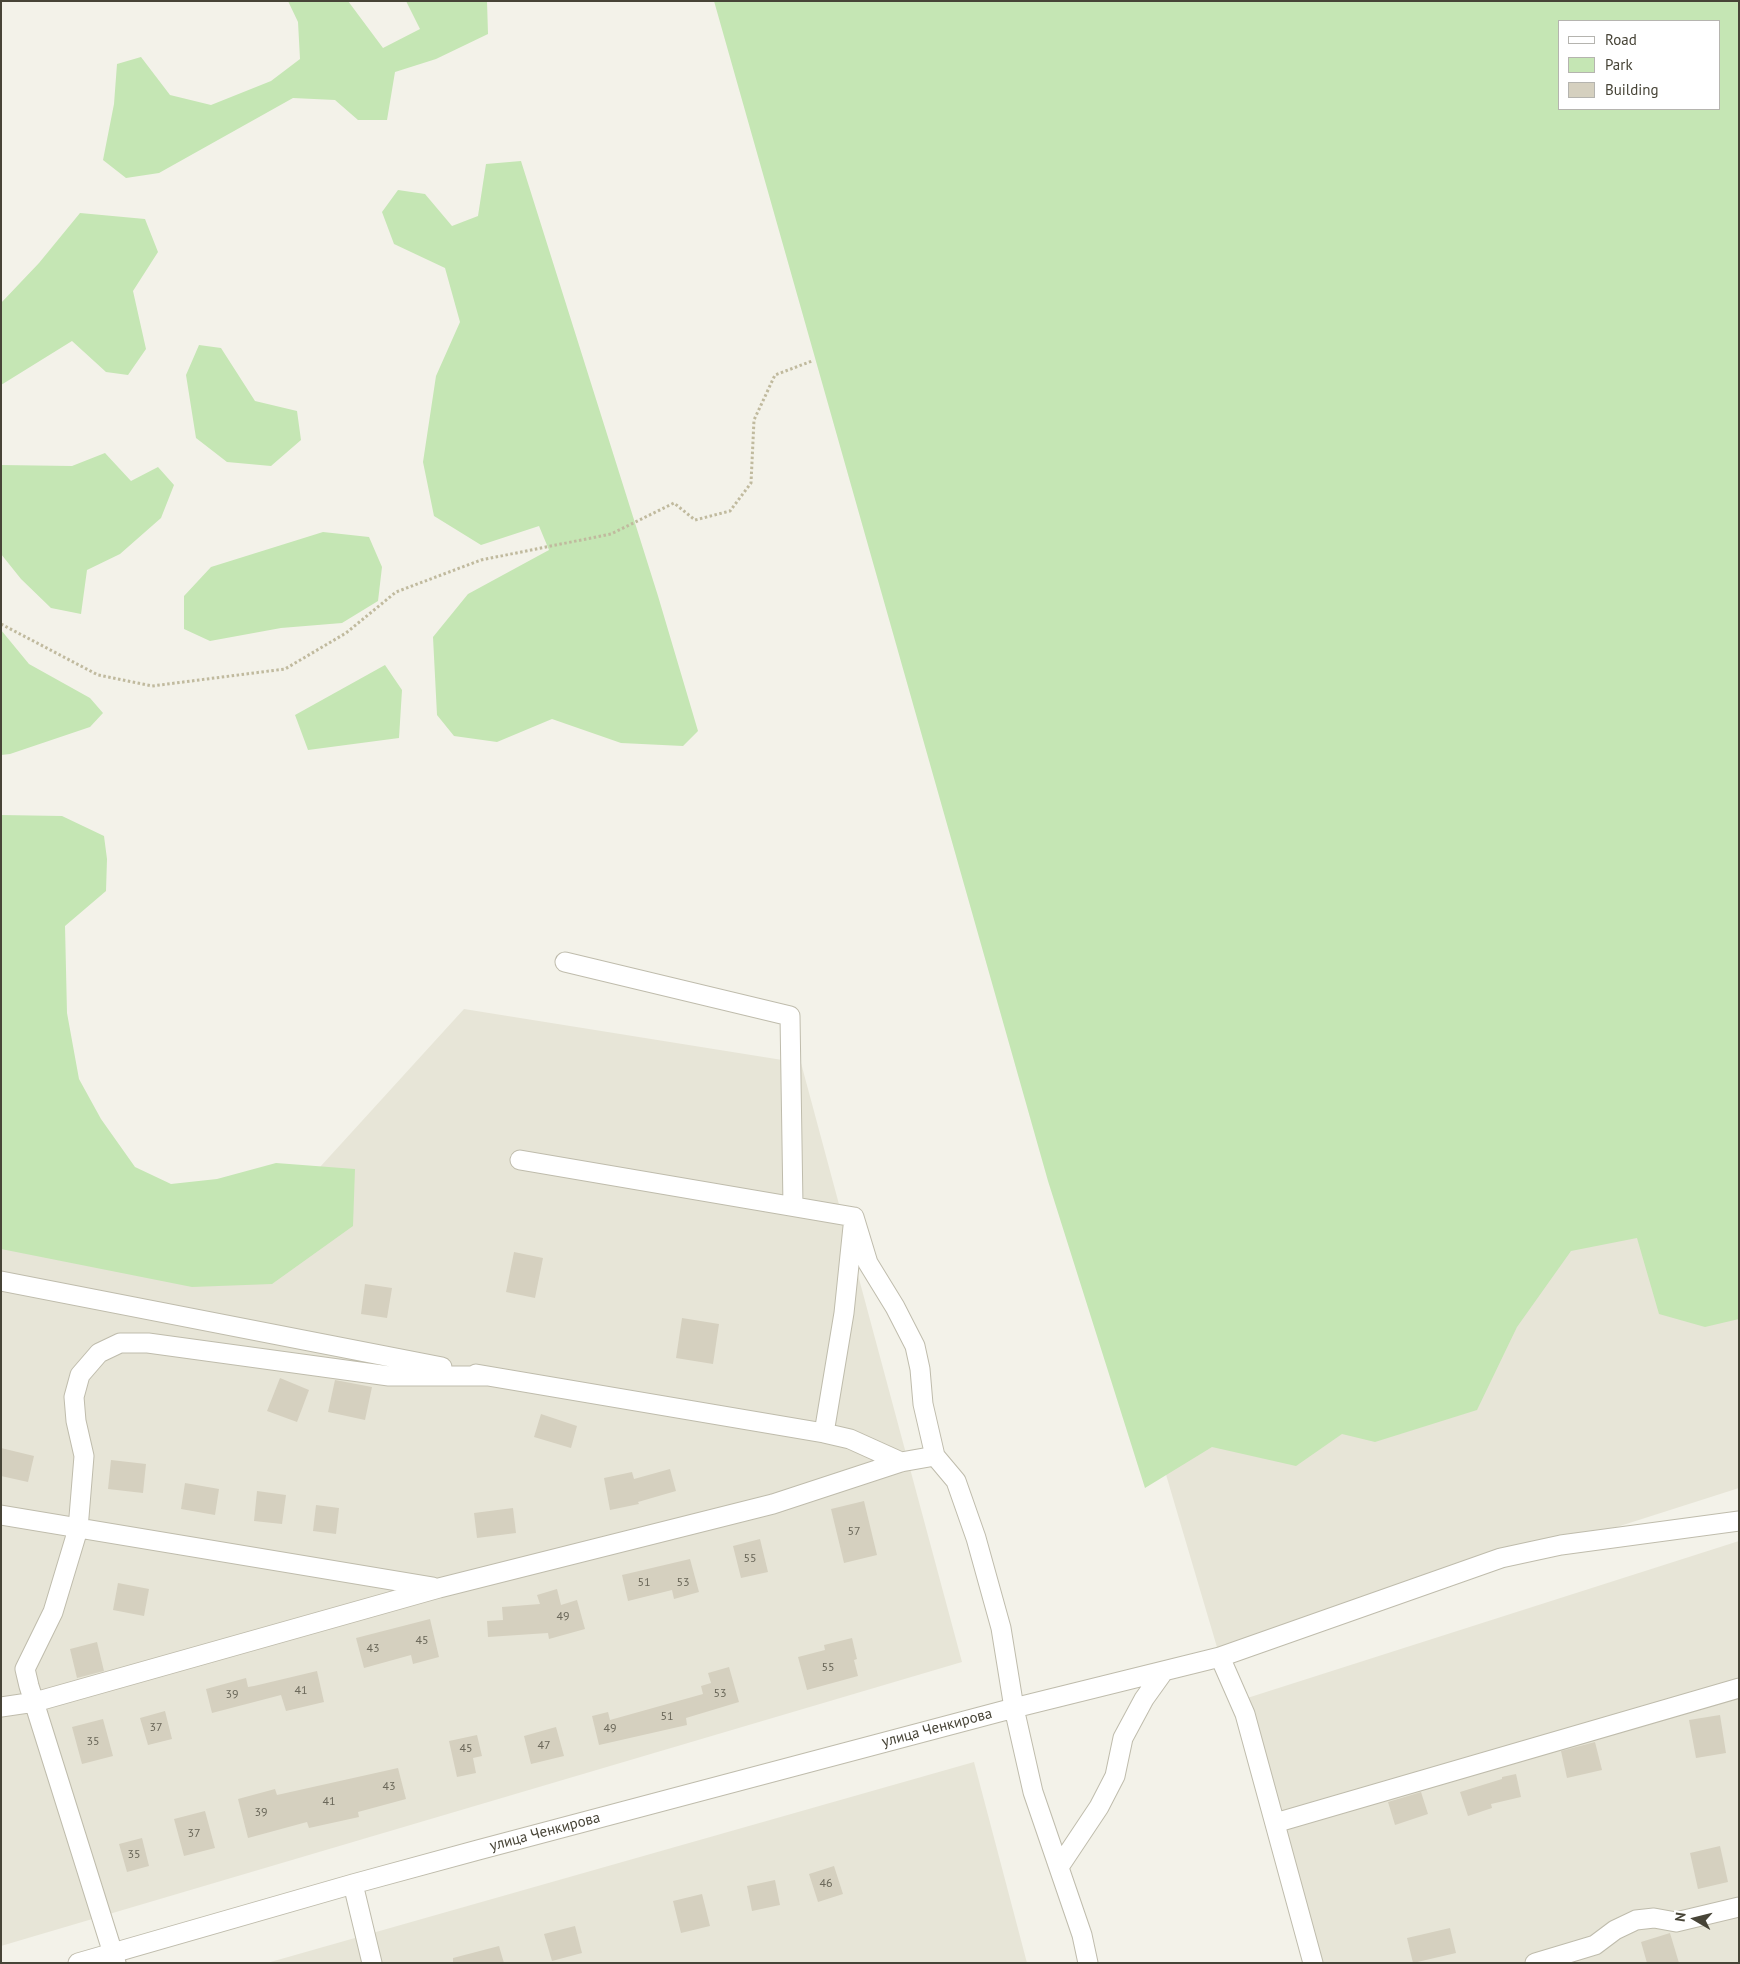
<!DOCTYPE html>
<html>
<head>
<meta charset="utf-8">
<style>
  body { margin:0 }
  #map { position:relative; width:1740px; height:1964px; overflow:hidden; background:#f3f2e9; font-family:"PT Sans",sans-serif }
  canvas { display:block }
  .frame { position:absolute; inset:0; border:2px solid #474437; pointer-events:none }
  .legend { position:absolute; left:1558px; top:20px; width:162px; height:90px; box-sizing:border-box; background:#fff; border:1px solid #b5b4af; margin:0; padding:6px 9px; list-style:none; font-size:15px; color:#474437 }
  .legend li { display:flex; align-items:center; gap:10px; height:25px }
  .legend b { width:25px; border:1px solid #b5b4af }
  .north { position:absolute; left:1670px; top:1894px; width:50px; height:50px; -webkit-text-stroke:4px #fff; paint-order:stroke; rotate:278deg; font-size:14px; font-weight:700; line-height:20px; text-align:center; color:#474437 }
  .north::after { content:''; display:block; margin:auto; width:18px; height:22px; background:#474437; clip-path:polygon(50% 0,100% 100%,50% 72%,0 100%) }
</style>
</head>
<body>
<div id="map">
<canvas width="1740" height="1964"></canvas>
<div class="frame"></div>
<ul class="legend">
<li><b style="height:6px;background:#fff"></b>Road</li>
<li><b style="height:14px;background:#c5e6b4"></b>Park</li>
<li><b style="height:14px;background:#d5d0bf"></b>Building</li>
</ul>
<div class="north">N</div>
</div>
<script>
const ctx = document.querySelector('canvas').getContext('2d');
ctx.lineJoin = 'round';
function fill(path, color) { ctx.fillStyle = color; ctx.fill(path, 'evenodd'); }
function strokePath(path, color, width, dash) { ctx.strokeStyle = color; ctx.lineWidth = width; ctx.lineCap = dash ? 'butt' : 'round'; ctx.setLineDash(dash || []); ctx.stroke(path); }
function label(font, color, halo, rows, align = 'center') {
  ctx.font = font + ' "PT Sans",sans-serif'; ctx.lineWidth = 4; ctx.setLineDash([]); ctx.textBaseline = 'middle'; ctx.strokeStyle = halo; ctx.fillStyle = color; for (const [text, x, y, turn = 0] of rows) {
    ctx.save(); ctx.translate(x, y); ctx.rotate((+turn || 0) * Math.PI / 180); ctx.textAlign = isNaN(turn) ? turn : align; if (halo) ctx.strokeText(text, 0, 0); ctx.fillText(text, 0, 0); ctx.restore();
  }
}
fill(new Path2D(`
  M1739 999V1488L1219 1654 1089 1214Z
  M464 1009 801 1063 962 1662 1 1946V1173L269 1223Z
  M1739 1541V1963H1314L1241 1700Z
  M974 1762 1027 1963H267Z`), '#e7e5d7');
fill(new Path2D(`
  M288 1H348L383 48 420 29 406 1H487L488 34 436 59 395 72 387 120H358L335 100 293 98 159 173 126 178 103 160 114 104 117 64 141 57 170 95 211 105 271 81 300 59 298 22Z
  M714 1H1739V1319L1705 1327 1659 1314 1637 1238 1571 1251 1517 1327 1477 1410 1375 1442 1342 1434 1296 1466 1212 1447 1145 1488 1048 1181ZM1559 21H1719V109H1559Z
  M521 161 658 596 698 731 683 746 621 743 552 719 497 742 454 736 437 715 433 637 468 594 549 550 539 526 481 545 434 516 423 462 436 376 460 322 445 268 394 244 382 212 398 190 425 194 452 226 478 216 486 164Z
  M80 213 145 219 158 252 133 291 146 349 128 375 106 372 72 341 1 385V303L39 263Z
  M199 345 221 348 255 401 297 411 301 440 271 466 227 462 196 438 186 375Z
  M105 453 131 481 158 467 174 485 161 518 120 554 87 570 81 614 51 608 21 579 1 554V465L72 466Z
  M323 532 369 537 382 567 378 601 342 623 281 628 210 641 184 629V596L211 567Z
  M1 630 29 664 90 698 103 713 90 727 10 754 1 755Z
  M385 665 402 690 399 738 308 750 295 715Z
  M1 815 62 816 104 836 107 859 106 891 65 926 67 1013 79 1079 101 1119 135 1167 171 1184 217 1179 276 1163 355 1169 353 1226 272 1284 192 1287 1 1249Z`), '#c5e6b4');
fill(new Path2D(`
  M514 1252 543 1258 535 1298 506 1292Z
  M365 1284 392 1288 387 1318 361 1314Z
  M682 1318 719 1324 713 1364 676 1358Z
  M280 1378 309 1390 297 1422 267 1411Z
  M335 1380 372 1387 365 1420 328 1412Z
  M541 1414 577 1426 571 1448 534 1437Z
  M1 1448 34 1456 28 1482 1 1476Z
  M111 1460 146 1464 143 1493 108 1489Z
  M670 1469 676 1491 638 1502 639 1504 610 1510 604 1478 632 1472 634 1479Z
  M185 1483 219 1489 215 1515 181 1509Z
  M257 1491 286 1495 282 1524 254 1521Z
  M864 1501 877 1555 844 1563 831 1509Z
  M316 1505 339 1508 336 1534 313 1531Z
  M513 1508 516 1533 477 1538 474 1513Z
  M760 1539 768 1572 741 1578 733 1546Z
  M690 1559 699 1592 674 1599 672 1590 628 1601 622 1575Z
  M118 1583 149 1589 144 1616 113 1610Z
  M557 1589 561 1605 577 1600 585 1629 549 1639 548 1633 488 1637 487 1621 503 1620 502 1607 540 1604 537 1595Z
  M430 1619 439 1657 413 1664 411 1655 364 1668 356 1638Z
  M852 1638 857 1659 854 1660 858 1676 807 1690 798 1657 825 1650 824 1645Z
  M97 1642 104 1671 77 1678 70 1649Z
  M729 1667 739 1702 686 1718 687 1725 599 1745 592 1716 608 1712 610 1720 703 1694 701 1686 711 1683 708 1673Z
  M317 1671 324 1702 286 1711 281 1695 212 1713 206 1689 246 1678 248 1687 254 1686Z
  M165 1711 172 1739 148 1745 140 1718Z
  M1720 1715 1726 1753 1696 1758 1689 1720Z
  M103 1719 113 1756 82 1764 72 1727Z
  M556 1727 564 1756 531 1764 524 1736Z
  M477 1735 482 1756 473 1758 476 1773 457 1777 449 1741Z
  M1595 1742 1602 1770 1567 1778 1561 1751Z
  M398 1768 406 1799 358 1812 359 1817 309 1828 307 1822 248 1838 238 1799 275 1789 277 1795Z
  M1516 1774 1521 1797 1491 1804 1492 1808 1468 1816 1460 1792 1502 1779V1777Z
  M1421 1792 1428 1814 1395 1825 1388 1802Z
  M205 1811 215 1848 184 1856 174 1819Z
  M142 1838 149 1866 127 1872 119 1844Z
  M1720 1846 1728 1882 1698 1889 1690 1853Z
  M834 1866 843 1894 818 1902 809 1874Z
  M775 1880 780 1905 752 1911 747 1886Z
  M702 1894 710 1926 681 1933 673 1901Z
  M575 1926 582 1953 552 1961 544 1934Z
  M1450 1928 1456 1953 1413 1963 1407 1938Z
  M1670 1933 1679 1963H1647L1641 1942Z
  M499 1946 504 1963H453V1958Z`), '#d5d0bf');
const minor = new Path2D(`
  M565 962 790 1016 793 1206
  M520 1160 854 1217 844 1313 824 1433
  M854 1217 868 1263 895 1307 915 1346 920 1369 923 1404 935 1456 956 1481 976 1538 1001 1628 1014 1708 1033 1792 1082 1935 1088 1963
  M1 1281 442 1367
  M476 1374 824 1433 850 1439 901 1462
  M1 1515 433 1587
  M1220 1657 1245 1714 1313 1963
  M1 1707 35 1702 439 1588 773 1504 901 1462 935 1456
  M1275 1823 1739 1688
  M1059 1867 1099 1807 1115 1776 1123 1738 1144 1699 1164 1671
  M353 1884 372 1963
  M78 1963 353 1884 478 1850 1014 1708 1220 1657 1501 1558 1561 1545 1739 1521
  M116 1963 29 1686 25 1669 53 1612 78 1529 84 1456 76 1421 74 1397 80 1375 99 1353 120 1343H148L389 1376H487
  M1535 1963 1595 1945 1615 1930 1636 1920 1654 1918 1676 1922 1739 1907`);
strokePath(minor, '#bfbcac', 21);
strokePath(new Path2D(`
  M1 624 98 675 152 686 285 669 346 633 396 592 481 560 611 534 674 503 695 520 730 511 751 483 754 420 775 375 812 361`), '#c0ba9e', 3, [2.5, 2.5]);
strokePath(minor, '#fff', 19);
label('12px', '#6a6759', null, [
  ["57",854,1532],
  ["55",750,1559],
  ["51",644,1583],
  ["53",683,1583],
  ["49",563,1617],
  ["45",422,1641],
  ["43",373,1649],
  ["55",828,1668],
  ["41",301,1691],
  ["53",720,1694],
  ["39",232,1695],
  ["51",667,1717],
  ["37",156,1728],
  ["49",610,1729],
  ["35",93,1742],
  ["47",544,1746],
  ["45",466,1749],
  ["43",389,1787],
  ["41",329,1802],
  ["39",261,1813],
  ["37",194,1834],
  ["35",134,1855],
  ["46",826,1884]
]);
label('15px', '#474437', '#fff', [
  ["улица Ченкирова",937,1728,-15],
  ["улица Ченкирова",545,1832,-15]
]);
</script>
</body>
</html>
